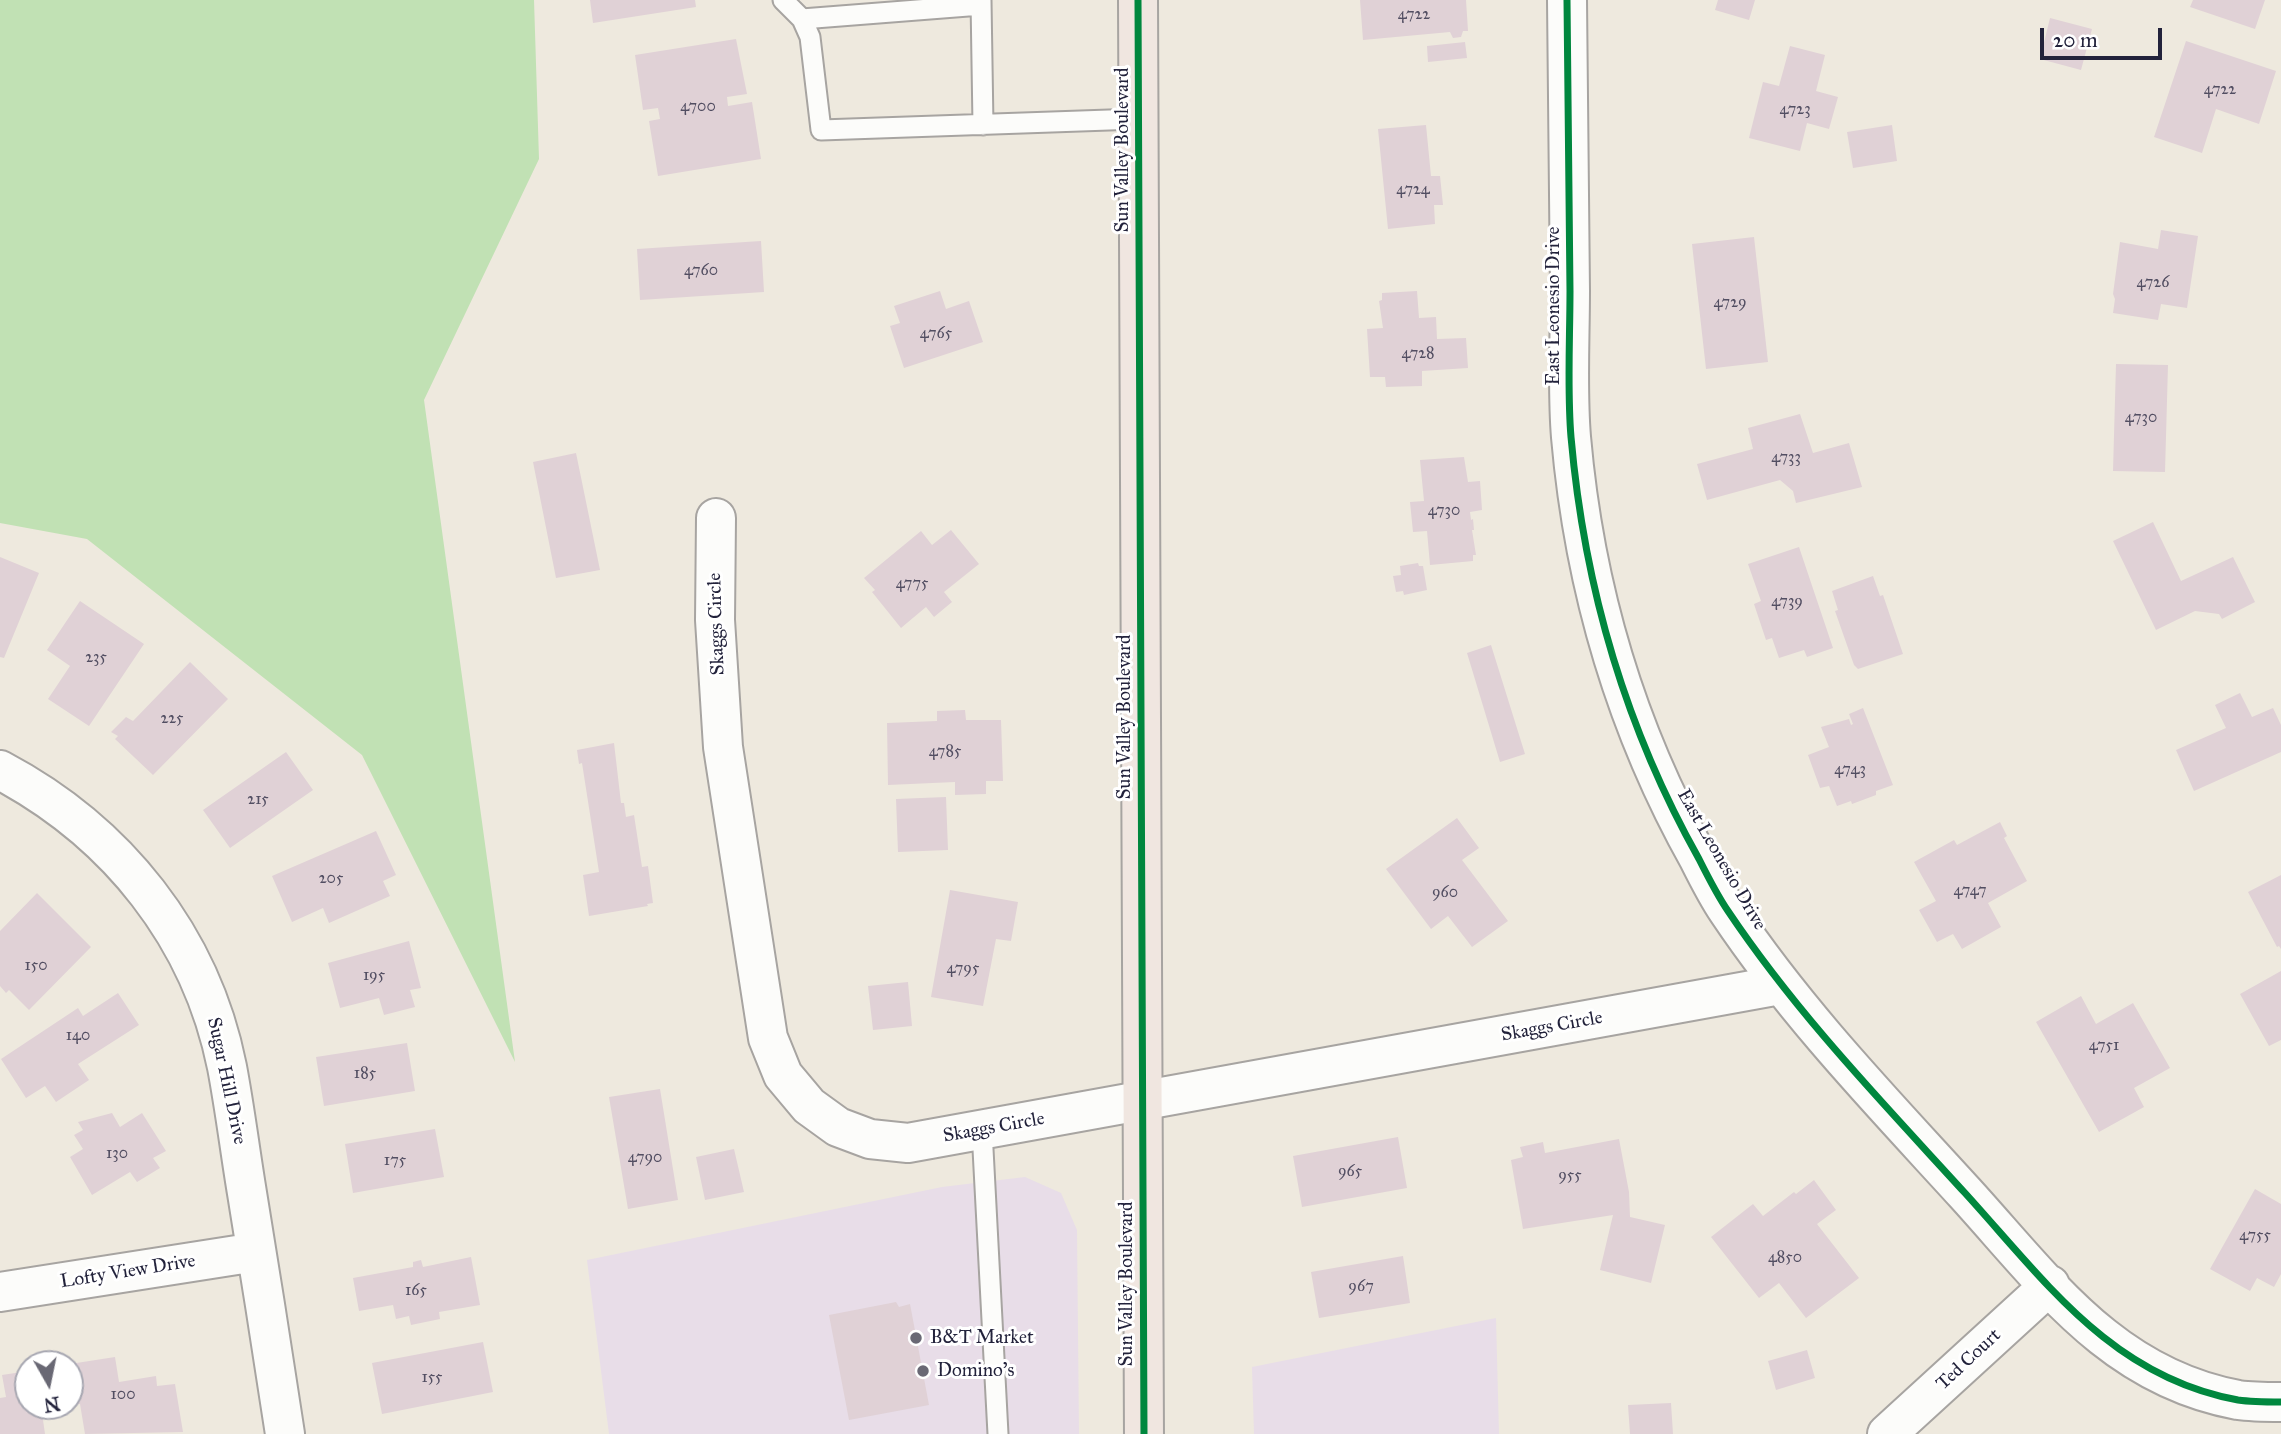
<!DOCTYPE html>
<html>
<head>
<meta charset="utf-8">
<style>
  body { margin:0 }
  #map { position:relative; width:2281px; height:1434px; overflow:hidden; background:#eee9de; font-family:"IM FELL Great Primer",serif }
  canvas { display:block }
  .north { position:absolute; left:14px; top:1350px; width:70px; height:70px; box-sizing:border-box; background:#fff; border:2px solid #a7a7b1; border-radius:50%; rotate:171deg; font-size:19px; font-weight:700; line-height:28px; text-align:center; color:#22223b }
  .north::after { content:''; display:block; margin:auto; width:24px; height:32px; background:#696874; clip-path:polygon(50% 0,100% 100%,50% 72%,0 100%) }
  .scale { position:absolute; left:2040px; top:28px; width:122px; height:32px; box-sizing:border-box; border:4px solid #22223b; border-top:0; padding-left:9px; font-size:21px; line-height:24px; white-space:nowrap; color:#22223b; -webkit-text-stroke:5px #fff; paint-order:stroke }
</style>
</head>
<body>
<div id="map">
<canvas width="2281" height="1434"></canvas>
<div class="north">N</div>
<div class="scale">20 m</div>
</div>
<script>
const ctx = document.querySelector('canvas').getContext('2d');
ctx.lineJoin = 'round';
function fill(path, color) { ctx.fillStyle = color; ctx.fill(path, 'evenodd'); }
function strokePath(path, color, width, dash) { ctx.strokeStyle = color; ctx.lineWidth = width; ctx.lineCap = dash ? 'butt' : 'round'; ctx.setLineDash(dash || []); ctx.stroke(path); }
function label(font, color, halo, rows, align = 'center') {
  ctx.font = font + ' "IM FELL Great Primer",serif'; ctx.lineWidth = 6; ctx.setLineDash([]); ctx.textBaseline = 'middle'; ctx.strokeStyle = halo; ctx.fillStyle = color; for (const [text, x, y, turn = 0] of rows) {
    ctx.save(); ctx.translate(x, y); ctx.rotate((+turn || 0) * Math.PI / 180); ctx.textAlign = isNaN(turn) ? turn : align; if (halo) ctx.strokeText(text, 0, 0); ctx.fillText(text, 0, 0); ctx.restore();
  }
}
fill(new Path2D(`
  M1025 1177 1061 1193 1077 1230 1079 1434H609L587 1260 942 1187Z
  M1496 1318 1499 1434H1254L1252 1367Z`), '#e8dde8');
fill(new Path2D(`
  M0 0H534L539 159 424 400 515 1062 362 755 87 539 0 523Z`), '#c1e1b4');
fill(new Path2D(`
  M590 0H695L696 7 593 23Z
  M1360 0H1466L1468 31H1463L1461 37 1453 38 1450 32 1363 40Z
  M1718 0H1755L1749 20 1715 10Z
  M2193 0H2265L2255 29 2190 7Z
  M2050 18 2092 29 2081 70 2040 59Z
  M736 39 747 94 727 97 728 106 752 102 761 159 658 176 649 121 660 119 658 108 643 110 635 55Z
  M2186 41 2276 71 2259 124 2216 109 2202 153 2154 137Z
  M1465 42 1467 58 1428 62 1427 46Z
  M1790 46 1825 55 1816 91 1838 97 1829 129 1807 123 1800 151 1749 138 1763 82 1779 86Z
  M1426 125 1431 176H1440L1443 205H1434L1435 224 1388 229 1378 129Z
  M1892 125 1897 161 1853 168 1847 132Z
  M2161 230 2198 236 2187 308 2161 304 2158 320 2113 313 2115 299 2113 294 2120 242 2158 249Z
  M1754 237 1768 362 1706 369 1692 244Z
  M761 241 764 292 640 300 637 249Z
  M940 291 946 309 969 301 983 342 904 368 890 326 900 323 894 306Z
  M1417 291 1419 318 1436 317 1437 339 1466 338 1468 368 1422 371V386L1386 387 1385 377H1370L1367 329 1383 328 1379 301 1382 300V293Z
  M2116 364 2168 365 2165 472 2113 471Z
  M1800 414 1813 453 1849 443 1862 487 1796 503 1793 491 1780 480 1707 500 1697 464 1753 449 1748 428Z
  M576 453 600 570 556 578 533 462Z
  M1464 457 1468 482 1480 481 1482 510 1470 512 1471 520 1473 519 1474 530H1472L1476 555H1473V561L1430 565 1427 531 1413 532 1410 502 1424 501 1420 460Z
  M2153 522 2181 581 2233 557 2255 602 2222 619 2219 614 2195 611 2156 630 2113 541Z
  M951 530 979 564 944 592 952 602 934 617 926 607 901 628 872 592 875 590 864 578 921 531 932 545Z
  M1799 547 1833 648 1807 657 1804 650 1779 658 1772 638 1766 640 1754 604 1761 601 1748 564Z
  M0 557 39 573 4 658 0 657Z
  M1418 563 1419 566H1423L1427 590 1404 595 1403 591 1396 592 1393 576 1401 575 1400 566Z
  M1873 576 1880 596 1883 595 1903 654 1858 669 1854 665 1835 611 1838 610 1832 591Z
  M80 601 144 644 89 726 48 699 70 666 47 650Z
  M1491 645 1525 754 1500 762 1467 653Z
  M190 662 228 699 153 775 115 739 118 736 111 732 126 717 133 721Z
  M2240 693 2252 717 2273 708 2281 725V752L2194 791 2176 750 2226 728 2215 705Z
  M1863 708 1893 785 1876 791V795L1852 804 1851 801 1837 806 1829 786 1820 788 1808 755 1829 747 1821 727 1849 719 1851 725 1853 724 1849 714Z
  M965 710 966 720H1001L1003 781H986V794L955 795V782L888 785 887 723 937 721V711Z
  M614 743 621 803H624L626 817 634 815 642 867 648 866 653 903 647 904 648 906 589 916 583 875 599 872 582 763 579 764 577 750Z
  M286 752 313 790 230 848 203 810Z
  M946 797 948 850 898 852 896 799Z
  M1457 818 1479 848 1462 860 1508 921 1472 947 1448 916 1431 929 1386 869Z
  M2000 822 2007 836 2004 838 2027 881 1988 903 2001 927 1962 949 1953 934 1937 942 1919 910 1936 901 1914 862 1954 840 1957 845Z
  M376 831 396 875 383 881 390 896 329 923 323 908 292 922 272 876Z
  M2281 875V949L2279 946 2277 947 2248 892Z
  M950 890 1018 902 1011 941 996 939 983 1006 931 997Z
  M37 893 91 947 29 1010 9 990 6 993 0 986V931Z
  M409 941 421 988 410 990 415 1007 384 1015 379 998 340 1008 328 963Z
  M2281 971V1040L2269 1046 2240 994Z
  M908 982 912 1026 873 1030 868 986Z
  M118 993 139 1025 78 1064 89 1080 56 1102 45 1086 26 1098 1 1059 78 1008 83 1016Z
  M2081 996 2096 1024 2133 1003 2170 1068 2134 1088 2144 1107 2099 1132 2036 1022Z
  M407 1043 415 1091 324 1106 316 1057Z
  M660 1089 678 1200 628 1209 609 1097Z
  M112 1113 120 1127 142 1113 166 1151 153 1158 160 1168 137 1182 130 1172 92 1195 70 1157 83 1149 74 1135 83 1130 78 1122Z
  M435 1129 444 1177 353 1193 345 1144Z
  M1398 1137 1407 1188 1302 1207 1293 1156Z
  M1619 1139 1629 1192 1630 1217 1665 1225 1651 1283 1600 1270 1613 1215 1523 1229 1511 1160 1523 1157 1520 1147 1543 1142 1545 1153Z
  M734 1149 744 1192 705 1200 696 1157Z
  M1814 1180 1836 1210 1817 1224 1859 1278 1806 1318 1779 1283 1759 1298 1711 1237 1753 1204 1763 1216 1794 1192 1796 1194Z
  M2255 1189 2281 1204V1274L2274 1287 2257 1278 2250 1291 2210 1269Z
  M1403 1256 1410 1303 1319 1318 1311 1272Z
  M471 1257 480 1305 439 1312 440 1319 411 1325 409 1316 396 1319 393 1305 359 1311 353 1278 413 1267V1262L421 1260 423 1267Z
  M896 1302 899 1307 910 1304 929 1405 849 1420 829 1315Z
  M483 1342 493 1392 382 1414 372 1363Z
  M1807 1350 1815 1378 1776 1390 1768 1361Z
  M115 1357 119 1382 156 1376 157 1386 175 1384 183 1432 85 1434 80 1404 70 1405V1364Z
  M28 1371V1406H41L45 1434H0V1398L6 1397 2 1375Z
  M1671 1403 1673 1434H1630L1628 1405Z`), '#e0d1d6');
const lane = new Path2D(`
  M783 0 802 19 810 37 821 130 1138 119
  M981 0 983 125
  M802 19 981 5
  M982 1130 998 1434`);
const street = new Path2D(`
  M1567 0C1568 97 1569 194 1570 291 1570 339 1567 389 1571 437 1584 585 1626 729 1699 859 1708 877 1717 895 1728 911 1797 1014 1882 1102 1965 1193 2046 1282 2112 1377 2238 1400 2252 1402 2267 1402 2281 1402
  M716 518 715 620 723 747 768 1038 783 1075 809 1106 838 1127 870 1139 908 1143 1780 985
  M0 770C117 832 201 937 227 1067 235 1109 240 1151 247 1193 260 1273 273 1354 285 1434
  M0 1292 256 1252
  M1887 1434 2050 1285`);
const primary = new Path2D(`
  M1138 0 1144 1434`);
strokePath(lane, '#a7a4a1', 23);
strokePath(street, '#a7a4a1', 42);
strokePath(primary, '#a7a4a1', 42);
strokePath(lane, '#fcfcfa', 19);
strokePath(street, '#fcfcfa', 38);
strokePath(primary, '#f0e6e0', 38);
strokePath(new Path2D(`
  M1138 0 1144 1434
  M1567 0C1568 97 1569 194 1570 291 1570 339 1567 389 1571 437 1584 585 1626 729 1699 859 1708 877 1717 895 1728 911 1797 1014 1882 1102 1965 1193 2046 1282 2112 1377 2238 1400 2252 1402 2267 1402 2281 1402`), '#00873e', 7);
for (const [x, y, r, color] of [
  [916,1338,7,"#696874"],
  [923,1371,7,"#696874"]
]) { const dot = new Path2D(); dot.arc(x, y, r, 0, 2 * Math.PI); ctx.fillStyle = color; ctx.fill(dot); strokePath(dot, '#fff', 2.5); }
label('16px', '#524e62', null, [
  ["4722",1414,15],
  ["4722",2220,90],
  ["4700",698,107],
  ["4723",1795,110],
  ["4724",1413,190],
  ["4760",701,271],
  ["4726",2153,283],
  ["4729",1730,303],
  ["4765",936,334],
  ["4728",1418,354],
  ["4730",2141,418],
  ["4733",1786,458],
  ["4730",1444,511],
  ["4775",912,584],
  ["4739",1787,602],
  ["235",96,658],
  ["225",172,719],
  ["4785",945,752],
  ["4743",1850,770],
  ["215",258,800],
  ["205",331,879],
  ["4747",1970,891],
  ["960",1445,893],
  ["150",36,966],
  ["4795",963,969],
  ["195",374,976],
  ["140",78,1036],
  ["4751",2104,1046],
  ["185",365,1074],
  ["130",117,1154],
  ["4790",645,1158],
  ["175",395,1161],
  ["965",1350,1172],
  ["955",1570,1176],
  ["4755",2255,1236],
  ["4850",1785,1258],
  ["967",1361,1287],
  ["165",416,1291],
  ["155",432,1378],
  ["100",123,1395]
]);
label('19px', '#22223b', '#fff', [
  ["Sun Valley Boulevard",1123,150,-90],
  ["East Leonesio Drive",1554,306,-90],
  ["Skaggs Circle",717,624,-92],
  ["Sun Valley Boulevard",1125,717,-90],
  ["East Leonesio Drive",1721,860,60],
  ["Skaggs Circle",1552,1027,-10],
  ["Sugar Hill Drive",226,1081,78],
  ["Skaggs Circle",994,1128,-10],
  ["Lofty View Drive",128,1272,-9],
  ["Sun Valley Boulevard",1127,1284,-90],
  ["Ted Court",1969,1360,-43]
]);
label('19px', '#22223b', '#fff', [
  ["B&T Market",930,1338],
  ["Domino's",937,1371]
], 'left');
</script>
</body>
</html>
